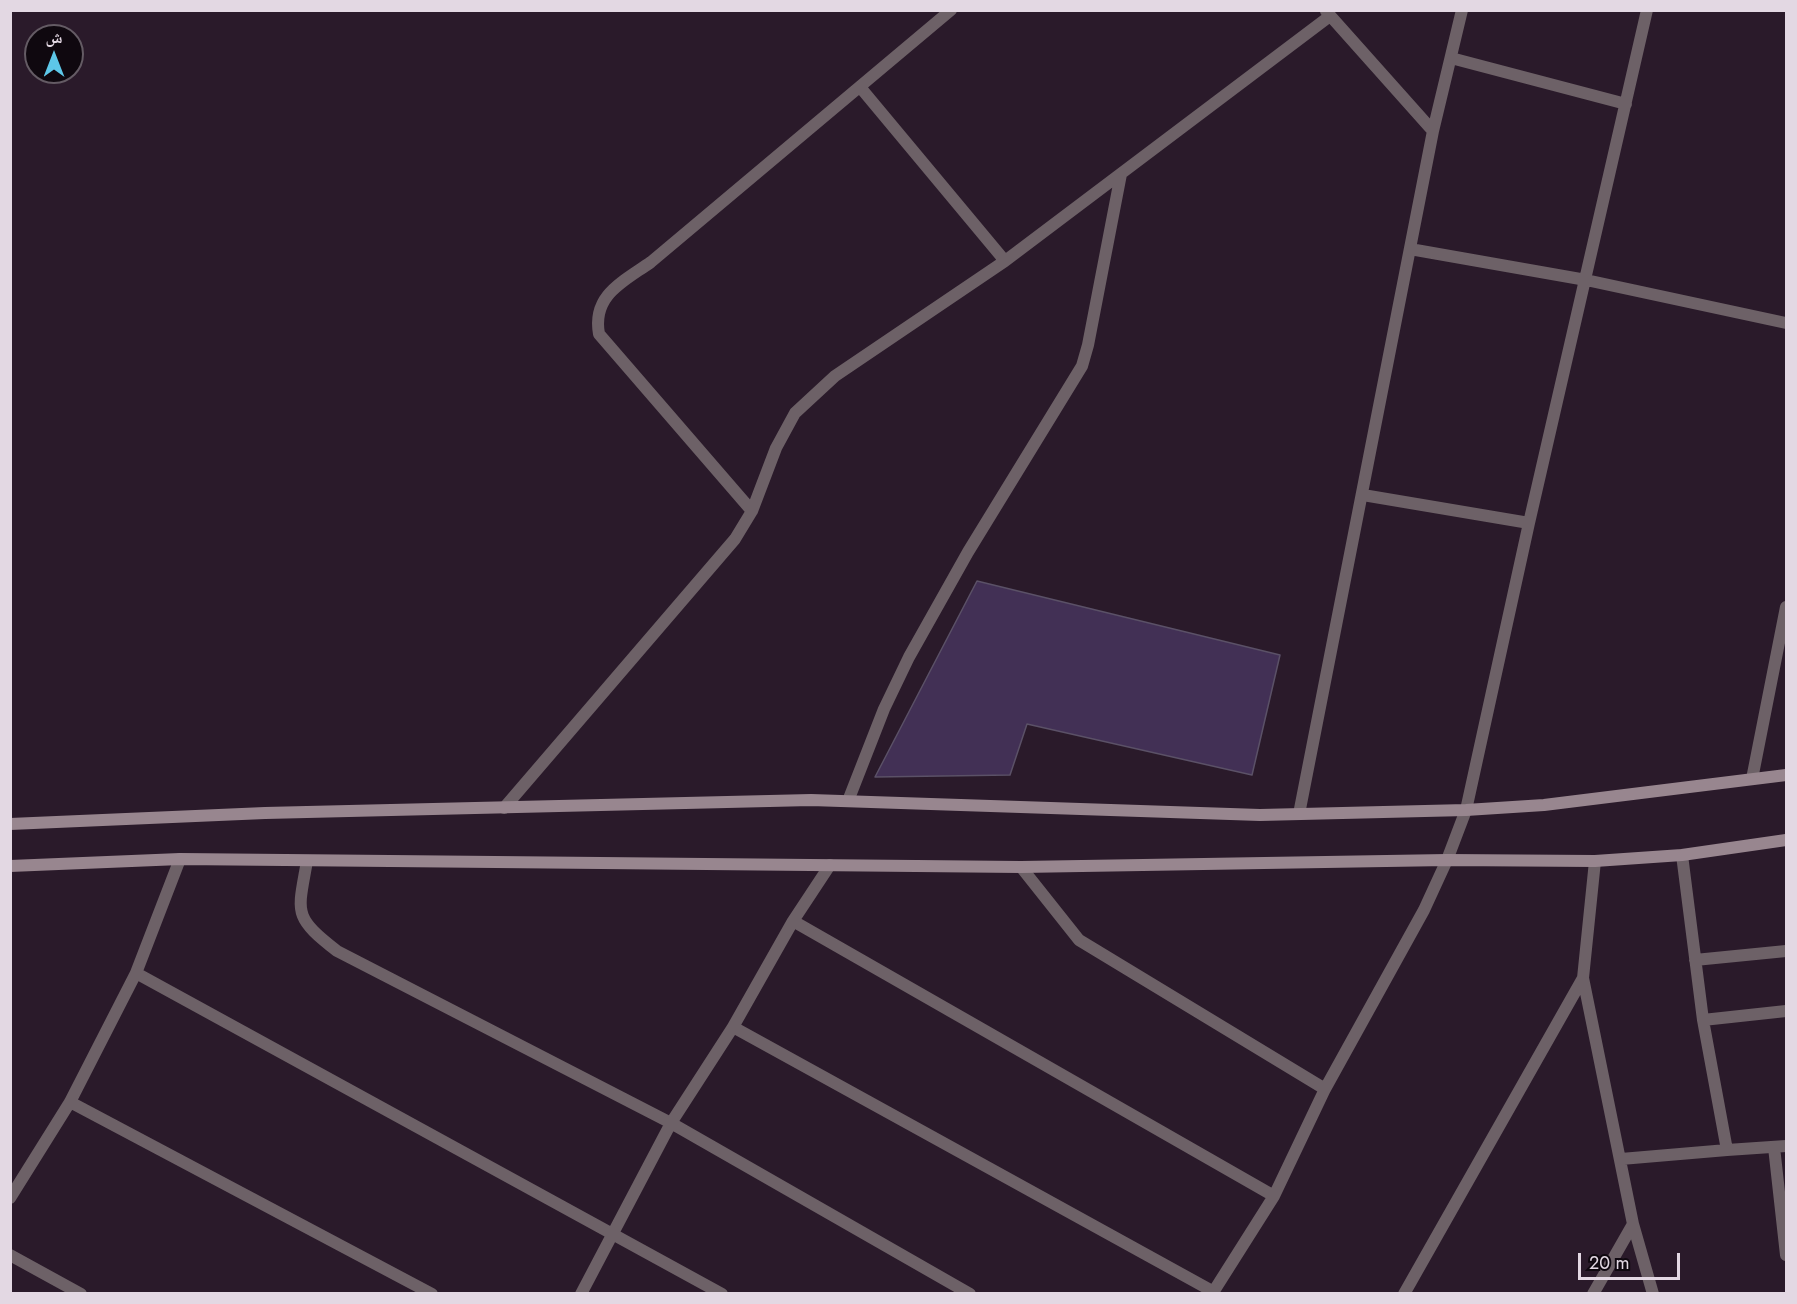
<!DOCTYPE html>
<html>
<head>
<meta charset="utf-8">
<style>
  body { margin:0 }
  #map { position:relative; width:1797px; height:1304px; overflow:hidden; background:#2a1a2a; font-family:Jost,"Noto Naskh Arabic",sans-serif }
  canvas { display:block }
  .frame { position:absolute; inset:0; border:12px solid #e3d8e3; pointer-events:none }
  .north { position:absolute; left:24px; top:24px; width:60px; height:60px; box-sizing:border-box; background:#0f080f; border:2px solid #645b64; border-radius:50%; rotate:0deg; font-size:16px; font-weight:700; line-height:24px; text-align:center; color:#e3d8e3 }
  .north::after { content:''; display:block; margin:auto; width:21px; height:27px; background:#5dc7e8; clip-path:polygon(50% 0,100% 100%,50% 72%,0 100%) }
  .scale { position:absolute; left:1578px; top:1253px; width:102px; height:27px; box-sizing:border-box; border:3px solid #e3d8e3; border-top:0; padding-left:8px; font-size:18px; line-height:21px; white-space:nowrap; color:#e3d8e3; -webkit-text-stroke:4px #0f080f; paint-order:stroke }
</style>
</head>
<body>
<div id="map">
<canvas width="1797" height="1304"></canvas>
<div class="frame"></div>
<div class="north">ش</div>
<div class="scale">20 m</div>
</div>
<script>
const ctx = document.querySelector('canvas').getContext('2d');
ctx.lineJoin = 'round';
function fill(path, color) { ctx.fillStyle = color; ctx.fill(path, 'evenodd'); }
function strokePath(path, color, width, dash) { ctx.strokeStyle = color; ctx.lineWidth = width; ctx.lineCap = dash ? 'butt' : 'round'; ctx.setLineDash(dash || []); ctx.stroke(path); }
const building = new Path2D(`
  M977 581 1280 655 1252 775 1027 724 1010 775 875 777Z`);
fill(building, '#423055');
strokePath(building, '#5b5167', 1.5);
strokePath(new Path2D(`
  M1326 11 1433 131
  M1451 58 1626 104
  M860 87 1005 261
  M1410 249 1586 280 1786 323
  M1363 495 1529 523
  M752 511 599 334C592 295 623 282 651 262L951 10
  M1752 779 1786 607
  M848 801 884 709 909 657 968 552 1082 366 1088 345 1121 174
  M504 808 735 539 752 511 776 448 795 413 835 376 1005 261 1330 16
  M1299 814 1433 131 1462 10
  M1682 855 1703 1020 1727 1150 1786 1146
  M307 861C298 913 292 916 337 951L671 1123 970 1294
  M1595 861 1583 978 1633 1224 1653 1294
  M1021 867 1079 940 1325 1089
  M793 921 1274 1196
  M1695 960 1786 951
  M136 973 722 1294
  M1703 1020 1786 1011
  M733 1027 1214 1292
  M70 1102 432 1294
  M1774 1147 1786 1255
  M1621 1159 1727 1150
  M10 1198 70 1102 136 973 180 859
  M10 1255 81 1294
  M581 1294 671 1123 733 1027 793 921 830 865
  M1212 1294 1274 1196 1325 1089 1424 910 1447 860 1466 810 1529 523 1647 10
  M1404 1294 1583 978
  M1593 1294 1633 1224`), '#6d6167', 12);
strokePath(new Path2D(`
  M10 824 265 813 811 800 1260 815 1466 810 1544 805 1786 775
  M10 866 180 859 1021 867 1447 860 1595 861 1682 855 1786 840`), '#98868f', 12);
</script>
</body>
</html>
